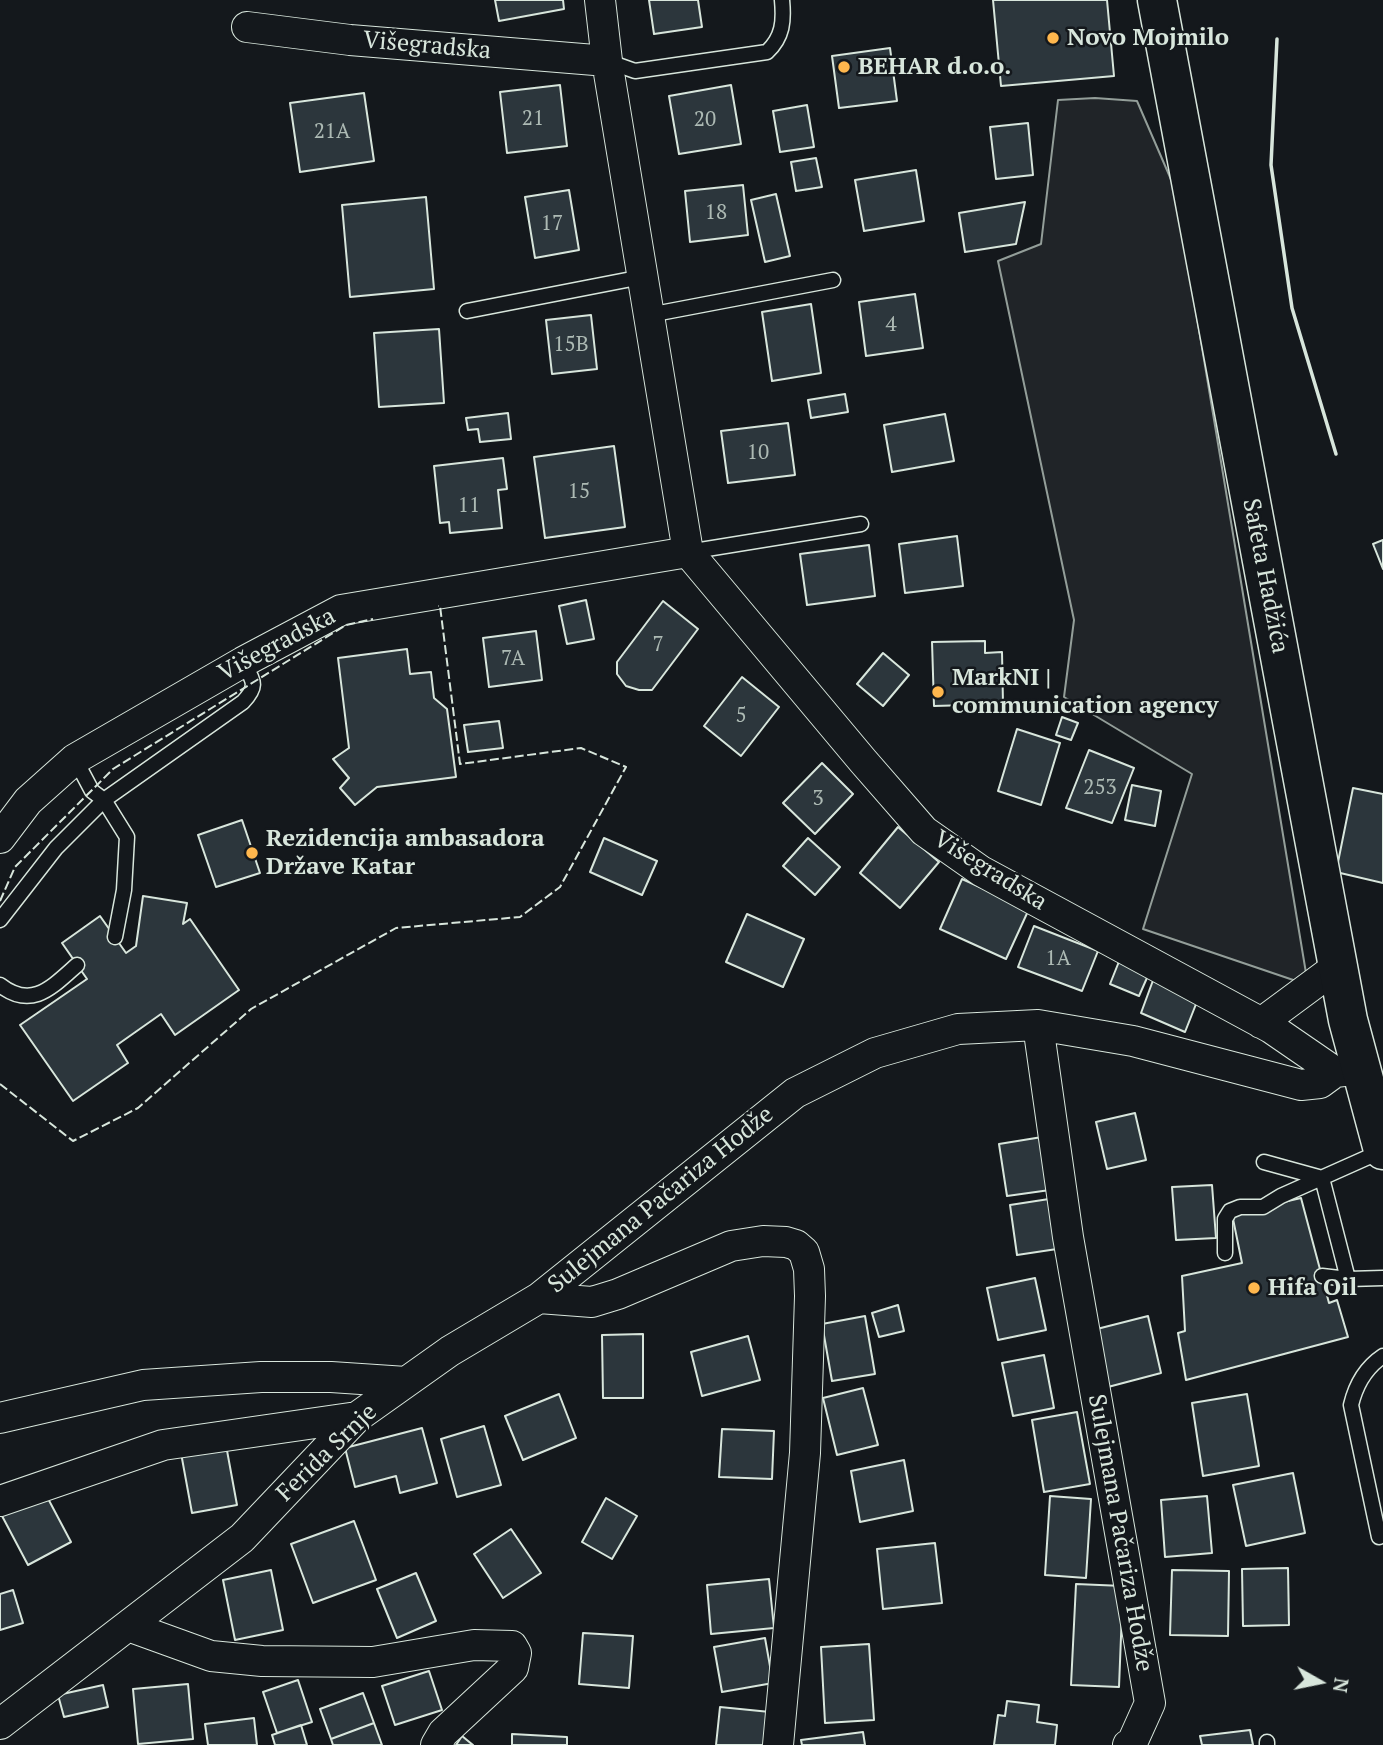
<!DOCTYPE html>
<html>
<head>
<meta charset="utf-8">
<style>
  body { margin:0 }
  #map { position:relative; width:1383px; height:1745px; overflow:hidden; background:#14181c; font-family:"PT Serif",serif }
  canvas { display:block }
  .north { position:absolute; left:1285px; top:1647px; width:70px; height:70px; -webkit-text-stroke:5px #14181c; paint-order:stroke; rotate:99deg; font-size:19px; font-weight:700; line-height:28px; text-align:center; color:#d8e6dc }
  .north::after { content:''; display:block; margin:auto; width:24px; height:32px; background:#d8e6dc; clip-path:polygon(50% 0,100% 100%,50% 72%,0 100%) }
</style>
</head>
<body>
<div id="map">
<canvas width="1383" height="1745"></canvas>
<div class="north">N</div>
</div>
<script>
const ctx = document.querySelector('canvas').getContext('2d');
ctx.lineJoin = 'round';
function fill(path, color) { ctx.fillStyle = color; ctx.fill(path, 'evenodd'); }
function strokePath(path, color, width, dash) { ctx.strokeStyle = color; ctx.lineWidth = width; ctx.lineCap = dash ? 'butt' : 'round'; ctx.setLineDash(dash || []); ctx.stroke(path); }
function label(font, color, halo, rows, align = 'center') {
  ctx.font = font + ' "PT Serif",serif'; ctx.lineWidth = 5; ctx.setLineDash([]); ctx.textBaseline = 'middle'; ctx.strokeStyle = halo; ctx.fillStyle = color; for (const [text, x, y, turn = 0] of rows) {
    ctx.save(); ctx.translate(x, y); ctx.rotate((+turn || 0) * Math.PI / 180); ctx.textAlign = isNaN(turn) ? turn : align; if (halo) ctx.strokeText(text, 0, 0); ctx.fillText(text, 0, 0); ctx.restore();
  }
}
const green = new Path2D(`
  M1095 98 1137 101 1176 191 1308 985 1143 929 1192 774 1064 697 1074 620 998 261 1041 244 1058 100Z`);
fill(green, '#202428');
strokePath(green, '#939e99', 2);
const building = new Path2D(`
  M495 0H563L564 9 499 21Z
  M649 0H698L702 27 654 34Z
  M993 0H1107L1114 76 1001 86Z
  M890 48 897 101 839 108 832 56Z
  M560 85 567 146 507 153 500 92Z
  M731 85 741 144 679 154 669 96Z
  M364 93 374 161 300 172 290 103Z
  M807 105 814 147 780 152 773 111Z
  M1028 123 1033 175 996 179 990 127Z
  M816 158 822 187 796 191 791 162Z
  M916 170 924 221 864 231 855 180Z
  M743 185 748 235 690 242 685 191Z
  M569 190 579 250 535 258 525 197Z
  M776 194 790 256 765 262 751 200Z
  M426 197 434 289 350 297 342 205Z
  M1025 202 1016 244 965 252 959 213Z
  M915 294 923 348 866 356 859 302Z
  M811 304 821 373 772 381 762 312Z
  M591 315 597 369 552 374 546 320Z
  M439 329 444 403 379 407 374 333Z
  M845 394 848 412 811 418 808 400Z
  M508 413 511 439 480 442 478 429 468 430 466 418Z
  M945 414 954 461 892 472 884 425Z
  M788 423 795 475 728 483 721 431Z
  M614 446 625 527 545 538 534 457Z
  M503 458 507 489 498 490 502 528 450 533 449 522 440 523 434 466Z
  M957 536 963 586 905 593 899 544Z
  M1383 540V569L1373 544Z
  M869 545 875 596 807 605 800 554Z
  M586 600 594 639 567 644 559 606Z
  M663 601 698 629 652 690H639L626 686 617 674V662Z
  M536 631 542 680 489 687 483 638Z
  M985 641V653L1002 652 1003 704 934 706 932 642Z
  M407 649 410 674 431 672 434 698 447 709 456 777 377 787 355 805 340 788 349 778 333 759 349 748 338 658Z
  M883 653 909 675 883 706 857 684Z
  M742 677 779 707 741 756 704 726Z
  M1062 717 1078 723 1071 740 1056 735Z
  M499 721 503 748 468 752 464 725Z
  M1017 729 1060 743 1041 805 998 791Z
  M1089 750 1134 768 1112 823 1066 808Z
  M822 763 853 794 815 834 783 803Z
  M1132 785 1161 791 1155 826 1125 820Z
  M1353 788 1383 794V883L1336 872Z
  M242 820 260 873 216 887 198 835Z
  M898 827 939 862 900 908 860 873Z
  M604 838 657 861 642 895 590 872Z
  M808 838 840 867 815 895 783 866Z
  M962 879 1029 909 1006 959 940 929Z
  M143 896 187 903 183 924 190 919 239 990 175 1035 161 1014 117 1045 128 1063 73 1101 20 1025 87 979 62 943 100 916 126 953 136 946Z
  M747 914 804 939 783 987 726 962Z
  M1034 926 1098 951 1082 991 1018 967Z
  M1120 959 1150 971 1139 996 1110 984Z
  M1155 975 1200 994 1185 1032 1141 1013Z
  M1135 1113 1146 1160 1107 1169 1096 1122Z
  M1042 1137 1050 1190 1007 1196 999 1144Z
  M1212 1185 1216 1238 1176 1240 1172 1187Z
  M1301 1198 1329 1303 1337 1300 1348 1337 1186 1380 1178 1333 1185 1331 1182 1276 1242 1263 1232 1214Z
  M1049 1199 1057 1249 1017 1255 1010 1205Z
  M1035 1278 1046 1330 998 1340 987 1288Z
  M898 1305 904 1331 879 1337 872 1313Z
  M865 1316 875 1374 832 1381 822 1324Z
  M1148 1316 1161 1373 1108 1387 1093 1330Z
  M643 1334V1398H603L602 1335Z
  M748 1336 760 1380 702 1396 691 1352Z
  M1044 1355 1054 1408 1013 1416 1002 1363Z
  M863 1388 878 1445 837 1455 823 1398Z
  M559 1394 576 1438 523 1460 505 1416Z
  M1247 1394 1259 1466 1203 1476 1192 1403Z
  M1077 1412 1090 1484 1044 1492 1032 1420Z
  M484 1426 501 1485 457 1497 441 1439Z
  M422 1428 437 1483 400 1493 396 1476 355 1487 345 1448Z
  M722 1429 774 1431 772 1479 719 1477Z
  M226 1445 237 1505 192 1513 181 1453Z
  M904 1460 913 1511 860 1522 851 1471Z
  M1293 1473 1305 1533 1246 1546 1233 1485Z
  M44 1491 71 1542 28 1565 1 1514Z
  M1050 1496 1091 1499 1086 1578 1045 1575Z
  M1207 1496 1212 1553 1165 1557 1161 1500Z
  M606 1498 637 1516 612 1559 582 1542Z
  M354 1521 376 1580 313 1603 291 1544Z
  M511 1529 541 1573 503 1598 474 1554Z
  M935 1543 942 1603 883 1609 877 1549Z
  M1288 1568 1289 1625 1243 1626 1242 1569Z
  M271 1570 283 1630 235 1640 223 1580Z
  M1172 1570 1229 1571 1228 1636 1170 1635Z
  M416 1573 436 1621 397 1638 377 1589Z
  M769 1579 774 1628 711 1634 707 1585Z
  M1076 1584 1123 1586 1119 1687 1071 1685Z
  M13 1590 23 1623 0 1630V1594Z
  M583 1633 633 1636 629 1688 579 1684Z
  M765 1638 773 1683 722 1692 714 1647Z
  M869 1644 874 1720 825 1723 821 1647Z
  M429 1671 442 1710 395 1725 382 1686Z
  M298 1680 312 1722 277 1733 263 1692Z
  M188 1684 193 1739 138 1744 133 1689Z
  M103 1685 108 1707 64 1717 58 1695Z
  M363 1693 374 1723 331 1739 320 1709Z
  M1007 1701 1039 1705 1037 1722 1057 1725 1055 1745H994L998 1715 1005 1716Z
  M720 1707 770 1712 766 1745H716Z
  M254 1718 257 1745H208L205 1724Z
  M374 1723 382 1745H333L331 1739Z
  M301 1725 307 1745H275L272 1735Z
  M1250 1730 1253 1745H1202L1200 1736Z
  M863 1732 865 1745H802L801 1740Z
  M512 1734 567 1737V1745H512Z
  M462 1736 473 1745H456Z`);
fill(building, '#2c363c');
strokePath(building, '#d8e6dc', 2);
const lane = new Path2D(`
  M607 61 635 71 767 52C783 37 784 21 782 0
  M467 311 642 277
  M649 315 833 280
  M688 552 861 524
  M75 759 92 791 104 800 243 702C259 685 253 681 243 662
  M0 920 56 848 104 800 127 837 124 890 115 937
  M0 985C32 1010 52 987 77 965
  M1264 1162 1322 1178 1348 1279
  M1225 1253V1219L1230 1211 1240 1207H1263L1281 1196 1382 1151
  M1322 1276 1348 1279 1383 1278
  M1379 1537 1351 1405C1356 1384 1365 1368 1383 1356
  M1267 1742V1745`);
const street = new Path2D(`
  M600 0 607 61 688 552 863 761 924 831 981 871 1271 1028 1335 1072
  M247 27 350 40 607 61
  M0 838 28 801 75 759 243 662 341 610 688 552
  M1261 1023 1338 966
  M1038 1025 1068 1237 1150 1703 1132 1743 1128 1745
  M539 1298 592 1302 618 1294 731 1246 763 1241 786 1242 796 1245 804 1252 809 1269 810 1296 805 1453 778 1745
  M0 1418 143 1385 261 1377H331L406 1382
  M0 1501 163 1445 357 1417
  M128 1626 211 1656 262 1661 373 1662 474 1645 512 1646 516 1653 513 1668 443 1733 436 1745
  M0 1724 242 1538 357 1417 450 1351 539 1298 795 1093 875 1053 958 1029 1038 1025 1133 1041 1301 1085 1320 1083 1335 1072 1362 1069`);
const primary = new Path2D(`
  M1157 0 1348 1020 1383 1150`);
strokePath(lane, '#d8e6dc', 17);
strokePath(street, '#d8e6dc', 32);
strokePath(primary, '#d8e6dc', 41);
strokePath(lane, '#14181c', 14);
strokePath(street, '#14181c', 30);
strokePath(primary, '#14181c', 38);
strokePath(new Path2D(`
  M0 901 15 867 113 769 346 625 373 619
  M0 1084 73 1141 138 1108 251 1009 396 928 520 917 560 887 626 767 581 748 460 764 440 606H438`), '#d8e6dc', 2, [9, 3.5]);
strokePath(new Path2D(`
  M1277 39 1271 165 1292 308 1336 454`), '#d8e6dc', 3.5);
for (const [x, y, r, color] of [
  [1053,38,7,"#ffb74d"],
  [844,67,7,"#ffb74d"],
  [938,692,7,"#ffb74d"],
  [252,853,7,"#ffb74d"],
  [1254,1288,7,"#ffb74d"]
]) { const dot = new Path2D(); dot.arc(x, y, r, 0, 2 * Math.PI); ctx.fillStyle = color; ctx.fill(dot); strokePath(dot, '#14181c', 2.5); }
label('21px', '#adbab4', null, [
  ["21",533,119],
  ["20",705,120],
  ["21A",332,132],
  ["18",716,213],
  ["17",552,224],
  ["4",891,325],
  ["15B",571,345],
  ["10",758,453],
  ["15",579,492],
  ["11",469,506],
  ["7",658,645],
  ["7A",513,659],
  ["5",741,716],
  ["253",1100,788],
  ["3",818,799],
  ["1A",1058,959]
]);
label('bold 24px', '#d8e6dc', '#14181c', [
  ["Novo Mojmilo",1067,38],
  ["BEHAR d.o.o.",858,67],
  ["MarkNI |",952,678],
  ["communication agency",952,706],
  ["Rezidencija ambasadora",266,839],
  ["Države Katar",266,867],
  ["Hifa Oil",1268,1288]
], 'left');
label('24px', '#d8e6dc', '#14181c', [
  ["Višegradska",427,46,5],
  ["Safeta Hadžića",1265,576,79],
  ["Višegradska",277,645,-28],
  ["Višegradska",990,871,32],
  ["Sulejmana Pačariza Hodže",661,1200,-39],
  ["Ferida Srnje",327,1453,-44],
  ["Sulejmana Pačariza Hodže",1120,1533,80]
]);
</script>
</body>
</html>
